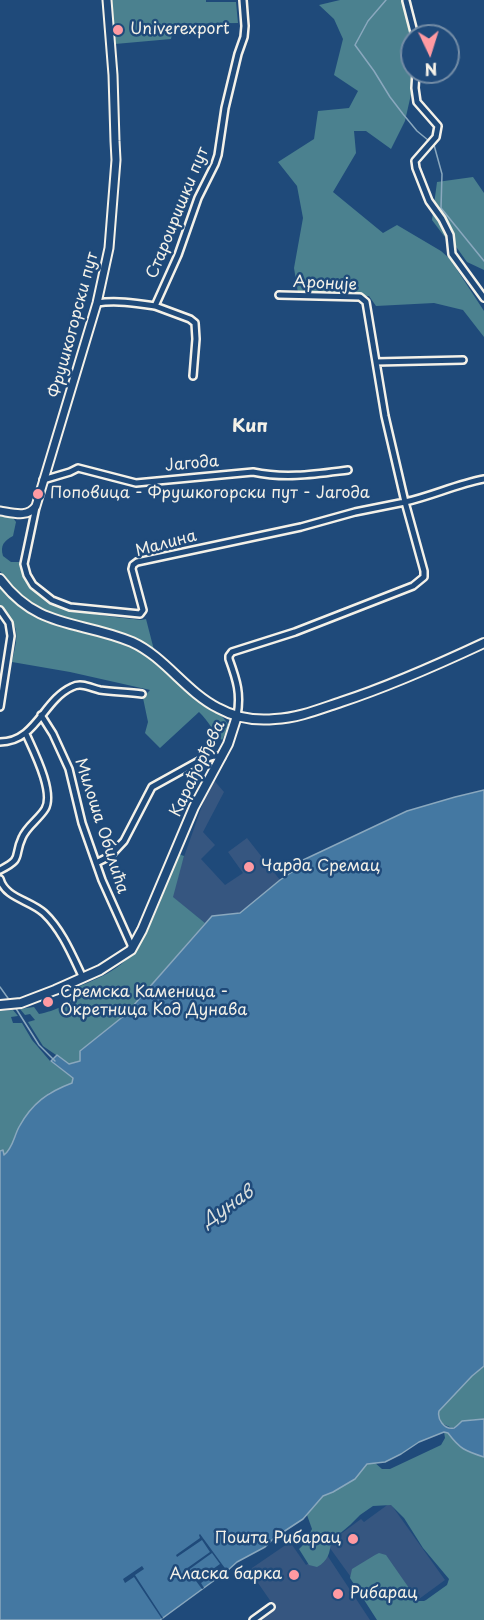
<!DOCTYPE html>
<html>
<head>
<meta charset="utf-8">
<style>
  body { margin:0 }
  #map { position:relative; width:484px; height:1620px; overflow:hidden; background:#1f4a7a; font-family:"Playpen Sans",sans-serif }
  canvas { display:block }
  .north { position:absolute; left:400px; top:24px; width:60px; height:60px; box-sizing:border-box; background:#1f4a7a; border:2px solid #748da6; border-radius:50%; rotate:176deg; font-size:16px; font-weight:700; line-height:24px; text-align:center; color:#f4f1e8 }
  .north::after { content:''; display:block; margin:auto; width:21px; height:27px; background:#ff9aa2; clip-path:polygon(50% 0,100% 100%,50% 72%,0 100%) }
</style>
</head>
<body>
<div id="map">
<canvas width="484" height="1620"></canvas>
<div class="north">N</div>
</div>
<script>
const ctx = document.querySelector('canvas').getContext('2d');
ctx.lineJoin = 'round';
function fill(path, color) { ctx.fillStyle = color; ctx.fill(path, 'evenodd'); }
function strokePath(path, color, width, dash) { ctx.strokeStyle = color; ctx.lineWidth = width; ctx.lineCap = dash ? 'butt' : 'round'; ctx.setLineDash(dash || []); ctx.stroke(path); }
function label(font, color, halo, rows, align = 'center') {
  ctx.font = font + ' "Playpen Sans",sans-serif'; ctx.lineWidth = 5; ctx.setLineDash([]); ctx.textBaseline = 'middle'; ctx.strokeStyle = halo; ctx.fillStyle = color; for (const [text, x, y, turn = 0] of rows) {
    ctx.save(); ctx.translate(x, y); ctx.rotate((+turn || 0) * Math.PI / 180); ctx.textAlign = isNaN(turn) ? turn : align; if (halo) ctx.strokeText(text, 0, 0); ctx.fillText(text, 0, 0); ctx.restore();
  }
}
fill(new Path2D(`
  M212 778 224 792 203 832 215 845 201 859 225 885 243 873 228 852 247 838 280 880 240 913 212 916 205 923 172 897 181 865Z
  M390 1503 445 1580 419 1599 413 1592 379 1616 327 1544 361 1519 364 1522Z
  M290 1542 306 1565 325 1552 370 1620H262L276 1609 249 1570Z`), '#365680');
fill(new Path2D(`
  M111 0H206V2H236L238 23 174 24 171 39 115 44Z
  M340 0H411L417 36H412V72L432 73 414 81 405 121 391 149 366 131H354L356 153 333 192 383 233 397 225 441 251 450 259 484 311V337L463 310 434 303 376 306 369 296 298 293 294 268 303 218 297 186 278 162 314 139 318 111 349 108 358 91 334 75 343 39 334 19 319 5Z
  M473 177 484 193V270L467 262 457 248 447 240 432 220 437 182Z
  M0 514 11 515 16 522 13 536C4 541 0 545 3 556L11 562H22C21 613 105 615 141 620L146 619 154 650 138 640 111 631 61 619 33 606 14 590 0 571Z
  M0 586C16 603 33 618 55 625 80 634 106 636 130 647 155 658 174 680 194 698 207 709 221 710 229 726L222 740C213 732 208 720 199 712L160 748 145 733 148 722 143 698 150 690 70 672 12 662C18 634 21 628 0 606Z
  M178 854 184 856 173 897 205 923 125 1015 80 1051V1061L69 1064 43 1046 28 1022 35 1020 30 1014 25 1015 20 1009 34 1007 39 1014C54 1011 75 1004 78 987 91 981 105 976 116 968 148 948 165 888 178 854Z
  M13 1010 18 1016 11 1017 13 1023H22L32 1040 50 1061 73 1078 72 1083 49 1093 20 1126 9 1151 4 1155 3 1151H0V1011Z
  M484 1366V1419L471 1420 452 1428 443 1424 438 1420V1411L472 1376Z
  M444 1432 448 1433C457 1445 469 1452 484 1457V1620H377L350 1578 352 1569 375 1555 379 1553 386 1555 418 1601H424L426 1600 447 1585 449 1579 423 1548 404 1518 391 1505 373 1506 360 1515 350 1525 331 1541C330 1553 328 1561 317 1567L309 1565 299 1549 305 1543 312 1529 307 1515 323 1496 333 1492 359 1474 367 1464 374 1462 382 1469H390L441 1445 445 1438Z`), '#4b818f');
const water = new Path2D(`
  M484 790V1366L472 1376 439 1411C437 1419 444 1430 454 1428 456 1427 460 1423 462 1421L484 1419V1457C465 1451 460 1449 448 1433L444 1432 419 1442 401 1454 385 1462 367 1464 355 1479 333 1492 323 1496 303 1519 274 1538 265 1547 237 1562 227 1571 160 1620H0V1151L3 1150 4 1155C13 1148 14 1136 19 1127 32 1103 48 1092 72 1083L73 1078 51 1061 57 1055 69 1064 80 1061V1051L125 1015 212 916 240 913 280 880 298 868 301 861 407 811 455 797Z`);
fill(water, '#4478a2');
strokePath(water, '#8aa8be', 1.5);
fill(new Path2D(`
  M200 1534 227 1571 226 1573 222 1568 201 1583 204 1588 202 1589 196 1581 220 1564 212 1553 187 1571 186 1569 210 1552 202 1540 177 1557 176 1555 200 1538 199 1535Z
  M142 1566 144 1569 135 1575 163 1618 162 1619 134 1577 125 1583 123 1579Z`), '#1f4a7a');
strokePath(new Path2D(`
  M386 0 368 21 355 45 374 71 390 97 403 114 417 131 434 145 442 174 441 208 484 261
  M0 987 10 1001
  M15 1007 39 1045 55 1061`), '#8aa8be', 1.5);
const minor = new Path2D(`
  M406 1 415 36
  M416 72 415 88 417 102 438 126 436 137 415 161 416 168 429 201 442 219 450 235 452 254 484 298
  M97 303C116 300 135 303 155 306L178 255 198 198 215 164 218 155 225 108 238 54 244 37 245 26 243 0
  M155 306 190 319 195 323 196 339 193 376
  M376 362 463 360
  M43 480 70 472 78 468 136 483 253 472C286 479 316 474 348 470
  M36 507 24 564 27 575 33 585 52 600 70 607 140 614 143 610 132 569 133 565 137 562 301 527 355 512 405 502 385 416 366 302 360 297 279 295
  M0 610 9 623 11 636 0 707
  M41 715 53 734 69 769 82 823 102 880 132 947
  M237 716C241 694 237 681 229 659V656L232 652 295 632 413 586 424 577V571L405 502C432 496 457 484 484 479
  M0 742C36 742 43 700 72 687 81 682 91 688 100 690 114 692 128 692 142 694
  M96 863 110 856 124 841 152 787 199 761 214 756 222 757
  M0 870C24 858 13 857 22 838 26 827 39 819 45 809 55 792 33 750 26 734
  M0 879C5 898 30 900 44 913 62 930 72 955 83 978
  M253 1620 271 1607`);
const tertiary = new Path2D(`
  M0 511C13 513 28 518 36 506L97 303 109 248 116 160 115 141 113 75 107 0`);
const secondary = new Path2D(`
  M0 579C38 630 80 620 132 642 165 657 186 692 218 708 236 718 255 721 275 719 298 718 320 709 341 702 390 686 437 665 484 643
  M0 1005 21 1003 55 990 100 970 131 950 142 930 194 807 228 744 237 716`);
strokePath(minor, '#f4f1e8', 10);
strokePath(tertiary, '#f4f1e8', 11);
strokePath(secondary, '#f4f1e8', 12);
strokePath(minor, '#1f4a7a', 5);
strokePath(tertiary, '#1f4a7a', 7);
strokePath(secondary, '#1f4a7a', 8);
for (const [x, y, r, color] of [
  [118,30,6,"#ff9aa2"],
  [38,494,6,"#ff9aa2"],
  [249,867,6,"#ff9aa2"],
  [48,1002,6,"#ff9aa2"],
  [353,1539,6,"#ff9aa2"],
  [294,1575,6,"#ff9aa2"],
  [338,1594,6,"#ff9aa2"]
]) { const dot = new Path2D(); dot.arc(x, y, r, 0, 2 * Math.PI); ctx.fillStyle = color; ctx.fill(dot); strokePath(dot, '#1f4a7a', 2); }
label('16px', '#f4f1e8', '#1f4a7a', [
  ["Univerexport",130,30],
  ["Поповица - Фрушкогорски пут - Јагода",50,494],
  ["Чарда Сремац",261,867],
  ["Сремска Каменица -",60,993],
  ["Окретница Код Дунава",60,1011],
  ["Пошта Рибарац",341,1539,"right"],
  ["Аласка барка",282,1575,"right"],
  ["Рибарац",350,1594]
], 'left');
label('16px', '#f4f1e8', '#1f4a7a', [
  ["Староиришки пут",178,213,-68],
  ["Ароније",325,284,3],
  ["Фрушкогорски пут",74,325,-75],
  ["Јагода",192,464,-5],
  ["Малина",166,544,-15],
  ["Карађорђева",198,769,-64],
  ["Милоша Обилића",101,826,72]
]);
label('bold 18px', '#f4f1e8', '#1f4a7a', [
  ["Кип",250,427]
]);
label('italic 18px', '#dadfde', '#1f4a7a', [
  ["Дунав",228,1207,-34]
]);
</script>
</body>
</html>
